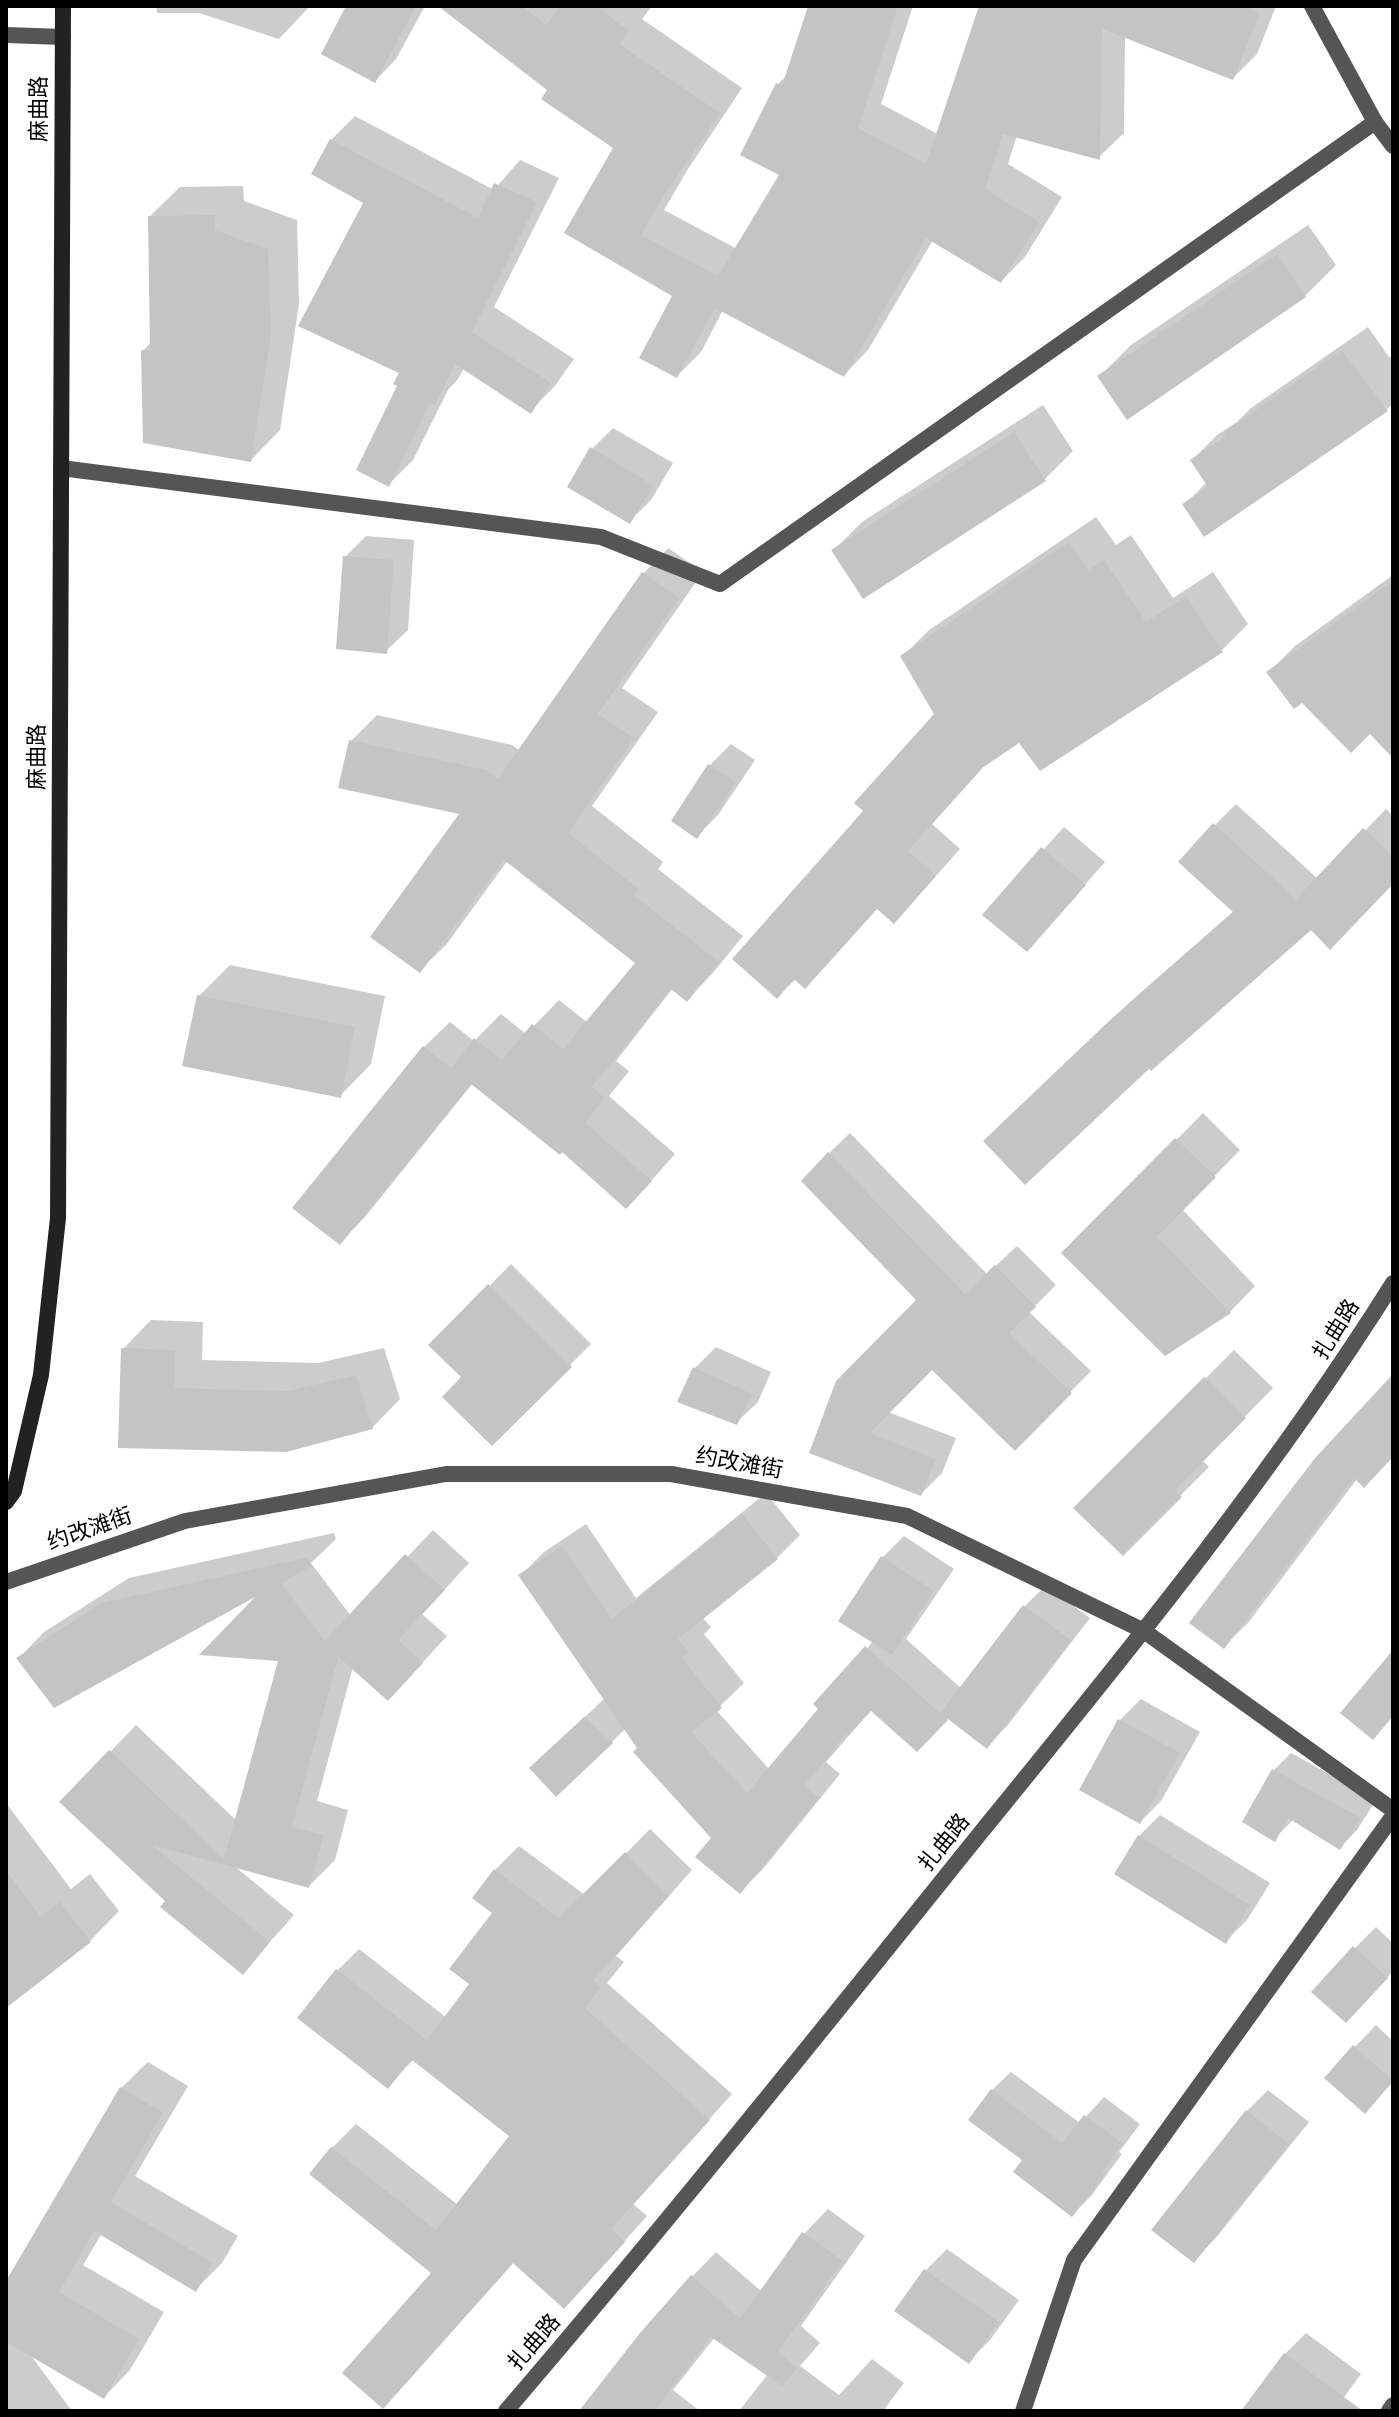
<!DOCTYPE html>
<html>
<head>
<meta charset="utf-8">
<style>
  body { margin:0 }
  #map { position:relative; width:1399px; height:2417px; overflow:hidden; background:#fff; font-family:"Space Grotesk",sans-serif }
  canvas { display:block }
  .frame { position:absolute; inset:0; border:8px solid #000; pointer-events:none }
</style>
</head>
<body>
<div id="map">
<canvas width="1399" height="2417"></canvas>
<div class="frame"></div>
</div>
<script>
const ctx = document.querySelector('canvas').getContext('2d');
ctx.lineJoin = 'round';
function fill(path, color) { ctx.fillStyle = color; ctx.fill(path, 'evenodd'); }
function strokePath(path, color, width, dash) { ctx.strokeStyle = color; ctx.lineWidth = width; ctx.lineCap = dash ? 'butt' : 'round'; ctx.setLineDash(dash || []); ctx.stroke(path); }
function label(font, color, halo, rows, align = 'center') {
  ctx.font = font + ' "Space Grotesk","Noto Sans SC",sans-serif'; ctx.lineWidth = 7; ctx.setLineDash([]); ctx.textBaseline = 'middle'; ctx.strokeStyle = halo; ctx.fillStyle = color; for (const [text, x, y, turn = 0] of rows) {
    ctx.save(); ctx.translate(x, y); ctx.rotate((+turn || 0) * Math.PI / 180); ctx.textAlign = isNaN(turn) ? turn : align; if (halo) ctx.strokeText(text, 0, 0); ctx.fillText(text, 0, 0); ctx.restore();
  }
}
fill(new Path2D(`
  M157 6H310L279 39 199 13H157Z
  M349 6H425L396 59 375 81Z
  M474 6H652L642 19 742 88 688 169 664 210 737 249 781 174 778 84 788 74 810 6H913L881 104 938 134 981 6H1276L1257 54 1233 78 1125 36 1124 133 1099 157 1017 135 1008 164 1062 197 1025 257 1001 281 933 240 868 350 844 375 723 310 701 352 677 376 674 295 567 232 616 148 550 90Z
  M355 116 494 190 520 160 559 178 494 307 574 359 554 387 530 411 464 368 458 379 448 390 413 460 389 484 401 372 366 202 331 140Z
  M243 186 244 201 297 220 299 304 280 430 251 460 143 351 152 341 150 216 180 187Z
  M1308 225 1336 265 1305 296 1100 376 1131 345Z
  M1368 327 1389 357 1393 358V403L1386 410 1184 505 1207 482 1192 460 1217 435 1237 422 1251 408Z
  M1043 405 1073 451 1045 479 834 550 862 522Z
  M613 428 673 463 651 500 630 521 592 449Z
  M1096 517 1116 545 1131 535 1173 598 1213 572 1248 624 1222 650 1040 768 1020 740 988 762 932 824 960 849 919 895 893 921 878 907 777 996 866 811 936 714 903 656 929 630Z
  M366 536 414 540 408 630 386 651 345 557Z
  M668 548 703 572 622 688 658 712 592 806 663 862 658 869 743 936 712 974 687 1000 673 988 616 1061 629 1071 609 1096 675 1154 651 1181 562 1150 473 1083 365 1217 340 1243 424 1047 450 1022 474 1041 501 1014 526 1034 559 1000 588 1023 638 963 508 860 446 945 420 970 463 813 351 741 377 715 512 745 520 751 643 574Z
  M1393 575V755L1370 731 1302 701 1269 672 1295 646Z
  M731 744 755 760 718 815 697 836 710 765Z
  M1236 804 1318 879 1386 809 1393 816V882L1312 927 1149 1066 1007 1120 1131 1001 1234 911 1215 825Z
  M1064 827 1105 862 1027 950 985 914Z
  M230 965 385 996 371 1064 340 1096 199 996Z
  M1203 1113 1240 1150 1182 1209 1255 1286 1230 1312 1165 1353 1064 1253Z
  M850 1133 987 1274 1017 1246 1056 1285 1029 1312 1091 1371 1015 1448 932 1368 888 1412 956 1438 942 1473 921 1494 811 1452 919 1300 829 1153Z
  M511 1264 591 1344 492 1443 464 1377 431 1345Z
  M151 1320 203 1322 202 1360 318 1363 384 1348 400 1399 372 1428 120 1446 123 1349Z
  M716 1347 771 1372 758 1402 736 1423 695 1368Z
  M1234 1350 1273 1388 1202 1460 1209 1467 1123 1553 1076 1508Z
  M1393 1378V1455L1357 1479 1248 1623 1224 1646Z
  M766 1493 800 1535 777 1558 702 1617 711 1627 704 1634 744 1683 716 1710 770 1770 873 1641 841 1620 883 1557 904 1536 954 1569 906 1639 962 1689 1025 1606 1046 1585 1090 1618 1008 1725 987 1746 949 1717 917 1750 872 1709 826 1762 840 1774 763 1869 740 1892 714 1838 626 1728 612 1742 553 1747 605 1698 521 1575 544 1552 586 1524 636 1598Z
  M433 1530 469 1563 422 1614 447 1636 413 1673 353 1667 317 1801 348 1810 335 1860 309 1886 233 1865 294 1915 243 1972 62 1802 136 1725 237 1821 280 1659 263 1592 19 1658 44 1632 129 1578 334 1533 336 1539 311 1563 351 1616Z
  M1141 1699 1200 1732 1161 1801 1140 1822 1120 1720Z
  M1291 1753 1376 1800 1357 1830 1340 1848 1294 1819 1274 1839 1244 1822 1274 1770Z
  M6 1803 71 1889 90 1874 119 1911 90 1941 6 2006Z
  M1160 1815 1270 1883 1247 1920 1226 1941 1139 1836Z
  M650 1829 692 1870 616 1956 624 1962 607 1983 732 2094 633 2204 647 2216 588 2282 515 2261 407 2382 434 2273 332 2148 356 2124 458 2205 512 2136 414 2059 388 2086 300 2017 338 1970 359 1949 447 2018 472 1984 495 1913 475 1898 495 1870 519 1846 585 1895Z
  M1376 1927 1393 1943V1971L1367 2000 1355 1948Z
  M1376 2025 1393 2041V2082L1365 2111 1326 2077Z
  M148 2062 188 2086 135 2176 238 2236 222 2263 195 2290 102 2233 83 2265 164 2312 130 2370 104 2397 29 2353 72 2411H6V2285L121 2088Z
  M1011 2072 1080 2123 1104 2097 1140 2124 1119 2152 1122 2154 1091 2196 1072 2215 992 2090Z
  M1268 2090 1309 2122 1215 2239 1194 2260 1247 2111Z
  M828 2209 865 2236 801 2326 820 2343 800 2366 839 2395 872 2359 904 2383 883 2411H739L768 2374 715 2337 673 2390 700 2411H579L692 2277 716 2252 762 2292 804 2234Z
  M947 2249 1019 2300 990 2340 969 2361 897 2310 926 2270Z
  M1306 2333 1361 2374 1336 2408 1333 2411H1244L1285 2354Z`), '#0003');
fill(new Path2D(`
  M346 6H416L375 83 321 54Z
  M438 6H522L546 25 560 6H595L629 31 619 44 720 113 664 195 641 235 718 276 779 175 740 155 776 83 782 86 808 6H898L858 128 926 164 979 6H1242L1260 13 1233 80 1102 29 1100 160 1003 134 985 189 1039 222 1001 283 926 238 844 377 715 308 677 378 639 358 672 296 564 233 613 148 541 99 547 90Z
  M330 139 478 218 494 183 537 202 472 332 551 383 531 414 455 364 435 405 430 403 389 487 356 470 397 386 393 384 399 373 298 326 363 203 311 174Z
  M215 215V230L268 249 271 334 251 462 143 443 141 350H150L148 216Z
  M1277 254 1306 297 1127 420 1097 376Z
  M1342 350 1388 411 1204 537 1182 504 1208 487 1190 460 1226 436 1223 433Z
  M1014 432 1046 481 863 599 831 550Z
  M590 447 653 485 630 524 567 487Z
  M1069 542 1089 570 1104 560 1146 622 1186 596 1223 652 1040 771 1019 743 982 768 908 851 936 876 894 924 877 909 805 989 794 979 777 999 732 959 863 811 854 803 934 714 900 656Z
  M343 556 394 560 387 654 336 649Z
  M642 572 679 598 598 714 634 738 568 833 639 889 634 895 719 962 687 1002 671 989 592 1087 605 1098 585 1123 652 1181 626 1209 562 1152 560 1155 471 1084 340 1245 292 1208 423 1046 451 1068 474 1038 502 1060 532 1024 563 1049 635 963 504 860 420 973 370 937 459 814 338 788 349 740 486 770 498 779Z
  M1393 581V758L1370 734 1351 753 1302 703 1294 709 1266 672Z
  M708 764 736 782 697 839 671 821Z
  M1213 823 1296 899 1363 828 1393 856V884L1330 950 1311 930 1151 1071 1149 1069 1025 1185 983 1141 1108 1022 1233 912 1178 862Z
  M1041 847 1086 885 1027 952 982 915Z
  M197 995 355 1027 341 1098 182 1066Z
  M1175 1138 1216 1177 1157 1237 1231 1313 1165 1356 1061 1253Z
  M828 1152 965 1294 995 1265 1036 1307 1009 1333 1072 1393 1015 1451 932 1370 870 1433 936 1459 921 1496 809 1453 836 1381 916 1300 801 1181Z
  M488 1284 572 1367 492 1446 442 1397 461 1377 428 1345Z
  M121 1348 175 1350V1388L288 1391 356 1375 373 1429 286 1452 118 1448Z
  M693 1367 752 1394 737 1425 677 1402Z
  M1393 1374V1457L1364 1488 1354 1478 1224 1649 1189 1623 1316 1457Z
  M1204 1377 1246 1418 1175 1490 1182 1497 1123 1556 1073 1508Z
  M742 1514 778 1559 678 1639 689 1652 682 1658 722 1708 691 1732 747 1793 818 1709 813 1704 865 1646 948 1720 917 1752 871 1711 848 1736 846 1734 804 1786 819 1798 740 1894 695 1857 711 1838 633 1752 637 1748 518 1575 562 1546 612 1619Z
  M405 1554 445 1590 398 1640 423 1663 388 1701 333 1652 338 1658 292 1827 324 1835 309 1888 152 1845 270 1942 243 1975 160 1907 165 1901 59 1802 109 1750 224 1859 278 1661 199 1655 255 1597 54 1708 16 1658 101 1603 308 1557 311 1566 281 1583 325 1641Z
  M881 1556 934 1591 892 1655 838 1621Z
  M1023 1605 1071 1640 987 1749 940 1713Z
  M1393 1650V1716L1373 1740 1340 1713Z
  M584 1717 613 1743 556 1797 529 1768Z
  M1118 1719 1180 1753 1140 1824 1079 1790Z
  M1272 1769 1361 1818 1340 1850 1288 1818 1275 1842 1242 1822Z
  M1138 1835 1250 1905 1226 1944 1114 1874Z
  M625 1852 669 1896 593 1981 601 1987 585 2008 710 2120 611 2229 625 2242 564 2309 513 2263 383 2409 342 2373 431 2273 309 2174 331 2147 436 2230 509 2136 412 2060 469 1984 449 1969 492 1913 472 1898 494 1869 559 1918Z
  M6 1871 41 1917 60 1902 91 1942 6 2008Z
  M1353 1946 1388 1978 1346 2023 1311 1992Z
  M336 1969 427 2040 388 2089 297 2018Z
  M1353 2045 1393 2081 1365 2114 1324 2078Z
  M120 2087 163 2113 111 2202 213 2263 196 2292 94 2231 59 2292 139 2339 104 2399 6 2342V2281Z
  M991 2089 1062 2143 1084 2115 1122 2143 1102 2172 1105 2174 1072 2217 1013 2172 1022 2160 968 2120Z
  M1246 2110 1289 2144 1194 2263 1151 2230Z
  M802 2232 843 2261 778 2352 797 2368 782 2386 711 2337 654 2411H579L640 2333 691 2275 740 2319Z
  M924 2269 999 2322 969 2364 894 2311Z
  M1284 2353 1363 2411H1241Z`), '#c4c4c4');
strokePath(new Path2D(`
  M6 35 63 37
  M61 468 601 537 720 584 1375 122
  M6 1582 185 1521 446 1474H671L907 1516 1144 1631 1393 1810
  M506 2411C669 2221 825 2026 982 1831 1126 1654 1272 1476 1393 1283
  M1023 2411 1074 2260 1393 1816
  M1389 2411 1393 2405`), '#555', 16);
strokePath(new Path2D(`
  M1312 6 1375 122 1393 146`), '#555', 16);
strokePath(new Path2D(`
  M6 1502 14 1491 41 1375 58 1218 63 6`), '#222', 16);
label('22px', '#000', '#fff', [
  ["麻曲路",40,109,-90],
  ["麻曲路",38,757,-90],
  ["扎曲路",1337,1330,-58],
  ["约改滩街",739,1464,10],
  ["约改滩街",90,1530,-19],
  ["扎曲路",945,1843,-51],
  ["扎曲路",535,2343,-49]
]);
</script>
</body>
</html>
